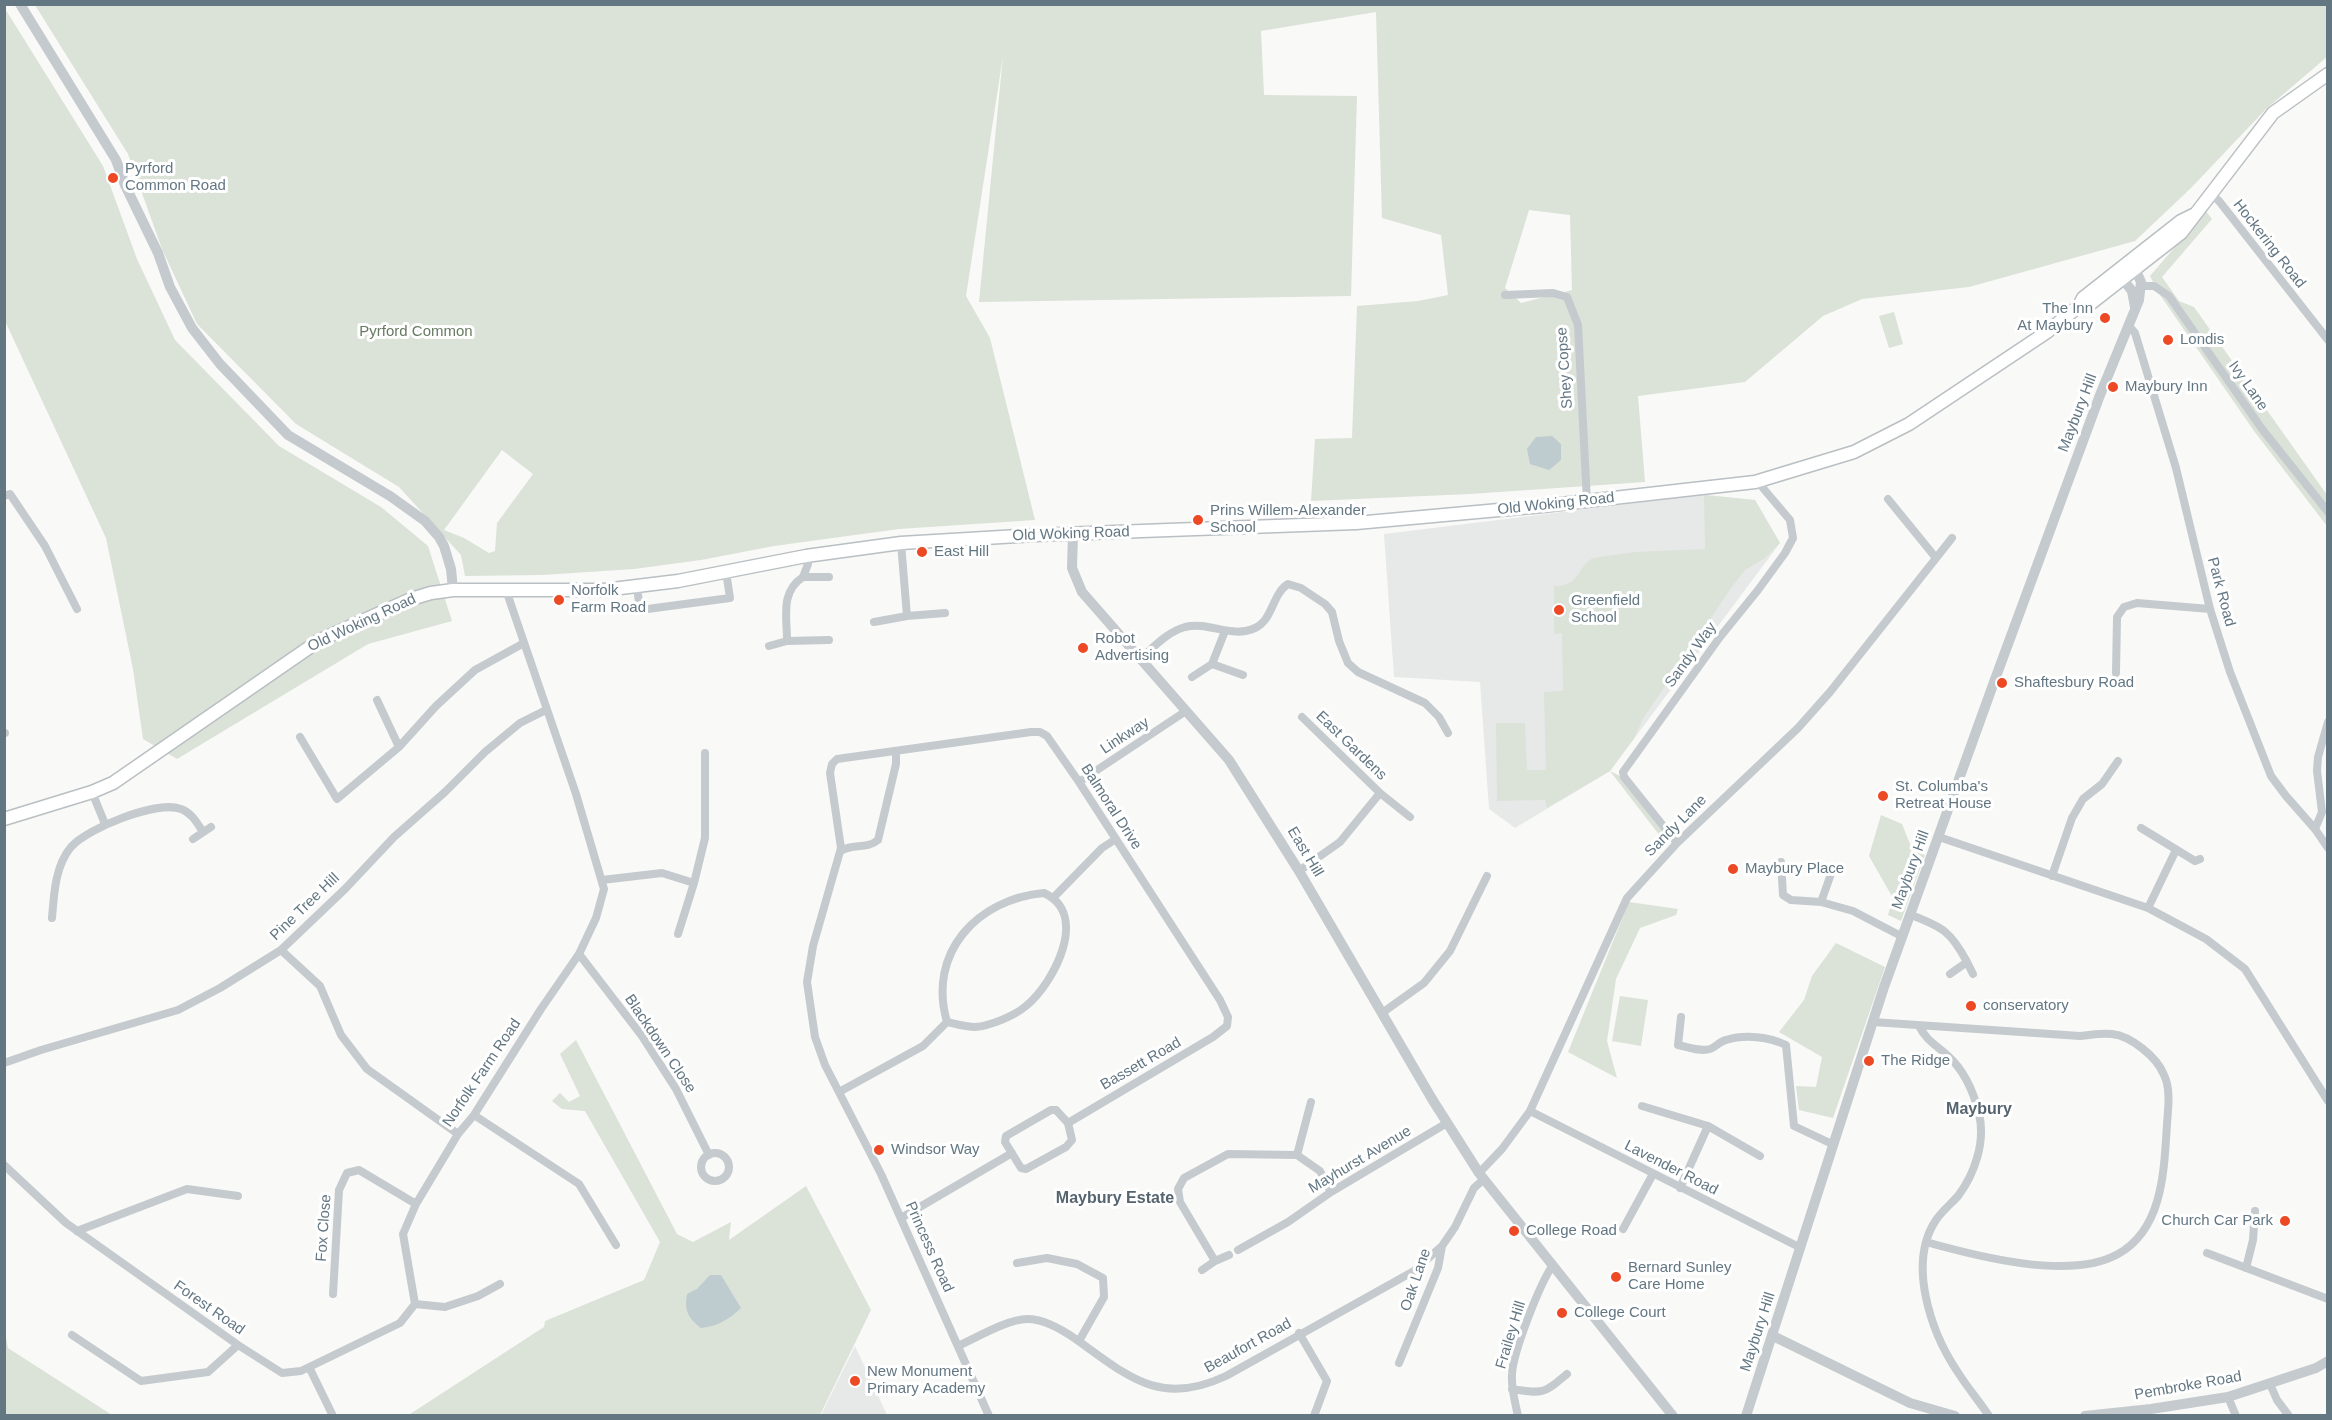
<!DOCTYPE html>
<html>
<head>
<meta charset="utf-8">
<style>
  body { margin:0 }
  #map { position:relative; width:2332px; height:1420px; overflow:hidden; background:#f9f9f7; font-family:Arial,sans-serif }
  canvas { display:block }
  .frame { position:absolute; inset:0; border:6px solid #637783; pointer-events:none }
</style>
</head>
<body>
<div id="map">
<canvas width="2332" height="1420"></canvas>
<div class="frame"></div>
</div>
<script>
const ctx = document.querySelector('canvas').getContext('2d');
ctx.lineJoin = 'round';
function fill(path, color) { ctx.fillStyle = color; ctx.fill(path, 'evenodd'); }
function strokePath(path, color, width, dash) { ctx.strokeStyle = color; ctx.lineWidth = width; ctx.lineCap = dash ? 'butt' : 'round'; ctx.setLineDash(dash || []); ctx.stroke(path); }
function label(font, color, halo, rows, align = 'center') {
  ctx.font = font + ' Arial,sans-serif'; ctx.lineWidth = 6; ctx.setLineDash([]); ctx.textBaseline = 'middle'; ctx.strokeStyle = halo; ctx.fillStyle = color; for (const [text, x, y, turn = 0] of rows) {
    ctx.save(); ctx.translate(x, y); ctx.rotate((+turn || 0) * Math.PI / 180); ctx.textAlign = isNaN(turn) ? turn : align; if (halo) ctx.strokeText(text, 0, 0); ctx.fillText(text, 0, 0); ctx.restore();
  }
}
fill(new Path2D(`
  M1697 494 1755 500 1780 543 1610 771 1515 828 1489 809 1480 682 1394 677 1384 534 1652 501Z
  M855 1346 887 1415H821Z`), '#e7e9e8');
fill(new Path2D(`
  M2327 4 2328 56 2266 109 2191 188 2135 241 1969 287 1862 299 1823 316 1745 382 1638 396 1645 482 1470 494 1311 501 1315 439 1352 438 1357 306 1418 301 1448 295 1441 235 1382 218 1376 12 1261 31 1264 95 1357 96 1351 296 979 302 1003 56 966 296 990 338 1035 520 899 529 774 546 701 560 634 569 542 575 465 576 461 555 399 487 296 424 197 324 162 249 128 154 35 5ZM1529 210 1570 215 1572 290 1521 303 1505 288ZM502 450 533 474 497 523 495 551 489 553 464 538 444 530Z
  M4 7 103 166 137 259 175 340 279 446 381 507 428 546 452 621 368 644 177 759 143 739 133 669 106 538 5 321Z
  M2206 211 2212 219 2162 277 2179 301 2194 307 2327 495V526L2254 431 2158 292 2150 276Z
  M1894 312 1903 344 1889 348 1879 316Z
  M1704 495 1755 500 1780 543 1765 558 1745 570 1731 588 1642 720 1635 737 1610 771 1620 776 1668 837 1667 845 1610 771 1547 808 1545 800 1497 801 1496 723H1525L1527 770H1546L1544 692 1563 691 1562 633 1554 634V586C1580 587 1576 568 1593 558L1636 552 1705 549Z
  M1881 815 1902 824 1910 844 1925 855 1901 921 1888 915 1893 898 1869 856Z
  M1629 902 1678 909 1676 915 1640 928 1616 979 1607 1041 1617 1078 1568 1052Z
  M1836 943 1885 967 1833 1118 1799 1110 1796 1086 1816 1087 1822 1057 1779 1032 1804 1000 1812 976Z
  M1620 996 1648 1000 1641 1046 1612 1041Z
  M576 1040 677 1234 693 1242 731 1222 729 1240 806 1186 871 1310 820 1415 407 1416 544 1327 545 1321 644 1280 660 1242 585 1111 562 1109 552 1101 560 1093 569 1102 580 1096 560 1054Z
  M5 1332 8 1348 112 1415H5Z`), '#dbe2d8');
fill(new Path2D(`
  M1552 436 1561 444V460L1549 470 1530 464 1527 449 1536 437Z
  M710 1275H721L741 1308C728 1320 718 1326 701 1328 688 1318 684 1310 687 1294L697 1289Z`), '#becbcf');
const secondary = new Path2D(`
  M2079 306 2090 304 2181 233 2273 113 2328 74
  M4 819 92 792 113 783 320 640 411 599 431 593 453 590H604L678 581 806 556 901 543 1035 535 1356 523 1543 506 1755 482 1854 452 1909 424 2047 332 2079 306 2083 298 2181 221 2193 215`);
strokePath(secondary, '#b9bfc3', 15);
strokePath(new Path2D(`
  M2211 194 2219 201 2328 340
  M2142 286H2154L2169 296 2262 429 2328 512
  M1505 295 1553 293 1567 297 1578 325 1587 502
  M2128 325 2135 333 2176 468 2210 609 2230 672 2271 776 2286 796 2315 829 2328 848
  M4 496 10 494 45 546 77 609
  M1888 499 1936 558
  M901 543 907 616
  M803 577H829
  M803 577 808 564 806 556
  M637 587 640 610 730 598 726 572
  M874 622 907 616 945 613
  M787 641C787 617 780 592 803 577
  M769 646 787 641 829 640
  M1140 659C1154 647 1167 632 1185 627 1209 621 1231 639 1255 628 1273 620 1272 594 1288 584L1301 588 1325 604 1332 612 1339 641 1348 663 1358 672 1425 703 1439 717 1448 733
  M1212 664 1243 675
  M2116 673 2117 617 2124 607 2137 603 2210 609
  M1192 677 1212 664 1225 631
  M377 700 399 747
  M1302 717 1380 793
  M4 733H5
  M300 737 337 799 399 747 436 706 475 670 524 643
  M1079 782 1186 711
  M92 792 105 824
  M2141 828 2195 861 2200 859
  M2315 829 2322 812 2317 771 2318 757 2328 722
  M1939 837 2148 908 2206 939 2245 969 2328 1101
  M193 839 211 827
  M1677 843 1624 777 1623 772 1720 637 1758 590 1785 553 1793 538 1790 520 1757 481
  M841 851C853 843 866 850 878 840L896 764V751
  M1781 862 1783 895 1791 900 1821 902 1853 911 1903 937
  M1299 871 1340 842 1380 793 1410 817
  M2052 876 2072 818 2083 799 2102 784 2118 761
  M602 880 662 873 694 883
  M1044 893C1090 914 1054 983 1026 1006 1014 1016 990 1026 975 1027 966 1027 956 1024 947 1022 927 953 977 899 1044 893Z
  M1054 897 1102 848 1116 839
  M1821 902 1831 874
  M2148 908 2176 850
  M1911 915C1943 927 1951 932 1967 962L1950 974
  M52 918C54 894 55 866 71 847 88 828 157 800 181 809 192 813 197 823 203 832
  M678 934 694 883 705 838V753
  M281 950 320 986 341 1035 367 1069 458 1134
  M579 954 642 1036 676 1089 709 1155
  M1967 962 1973 974
  M1382 1013 1424 983 1450 951 1487 876
  M1681 1017 1678 1045C1688 1047 1700 1052 1710 1049 1716 1047 1720 1041 1726 1040 1745 1034 1769 1037 1786 1045L1794 1126 1832 1144
  M1873 1022 2080 1036C2090 1035 2102 1033 2112 1034 2131 1036 2157 1057 2164 1075 2171 1089 2168 1109 2167 1124 2164 1171 2163 1229 2118 1254 2070 1281 1976 1256 1926 1242
  M1919 1026C1927 1041 1935 1044 1947 1055 1964 1070 1974 1093 1979 1114 1986 1142 1974 1175 1958 1196 1951 1204 1942 1211 1936 1220 1907 1263 1931 1332 1957 1371 1967 1387 1979 1401 1989 1416
  M4 1063 41 1050 178 1010 220 988 281 950 345 889 394 837 445 792 485 752 520 723 546 710
  M839 1092 923 1046 947 1022
  M1642 1106 1708 1126 1680 1188
  M1051 1110H1056L1068 1123 1072 1140 1066 1147 1026 1169 1021 1168 1005 1142 1006 1136Z
  M1530 1111 1801 1248
  M474 1115 579 1184 616 1245
  M1708 1126 1760 1156
  M701 1167a14 14 0 1 1 28 0a14 14 0 1 1-28 0Z
  M1297 1155 1311 1102
  M4 1165 66 1223 238 1345 282 1373 301 1371 400 1323 415 1304
  M1479 1173 1502 1149 1530 1111 1627 898 1677 843 1798 728 1830 692 1952 538
  M901 1218 1012 1153
  M1623 1229 1653 1174
  M77 1231 187 1189 238 1196
  M1238 1250 1288 1222 1331 1192 1447 1123
  M2207 1253 2328 1299
  M1229 1255 1215 1261 1180 1202 1178 1189 1184 1178 1228 1154 1297 1155 1320 1171 1331 1192
  M1017 1263 1047 1258 1077 1264 1103 1278 1104 1297 1079 1341
  M2246 1268 2253 1240 2255 1211
  M1202 1270 1215 1261
  M333 1294 339 1190 347 1173 359 1170 416 1204
  M415 1304 403 1234 416 1204 458 1134 474 1115 541 1009 579 954 596 918 604 889 576 794 506 590
  M415 1304 445 1307 478 1296 500 1284
  M1299 1333 1327 1381 1314 1416
  M72 1335 141 1381 208 1372 238 1345
  M958 1346C976 1338 1008 1319 1027 1319 1045 1319 1063 1330 1077 1340 1129 1377 1160 1407 1226 1376L1414 1271 1442 1246
  M1399 1363 1438 1268 1442 1246 1455 1227 1474 1188 1484 1179
  M309 1367 333 1416
  M2270 1384 2277 1400 2289 1416
  M1512 1389C1544 1394 1543 1394 1567 1374
  M2228 1397 2236 1416
  M989 1416 881 1174 825 1065 815 1037 807 982 813 946 841 848 830 773 832 764 837 759 1031 732H1040L1047 736 1079 782 1220 1000 1228 1017 1227 1026 1213 1037 1068 1123
  M1518 1416C1515 1402 1511 1388 1512 1374 1513 1352 1540 1283 1553 1265`), '#c4cacd', 8);
strokePath(new Path2D(`
  M20 4 116 160 125 185 158 253 170 287 192 328 220 364 288 435 390 496 425 521 439 537 444 546 451 569 453 590
  M2118 273 2132 291 2135 307
  M1073 534 1072 568 1082 592 1229 760 1299 871 1432 1099 1479 1173 1673 1416
  M1773 1336 1910 1403 1955 1416
  M1746 1416 1884 987 1994 682 2100 395 2139 300 2141 282 2132 262
  M2085 1416 2151 1409 2228 1397 2316 1368 2328 1361`), '#c4cacd', 10);
strokePath(secondary, '#fff', 12);
for (const [x, y, r, color] of [
  [113,178,6,"#ec4924"],
  [2105,318,6,"#ec4924"],
  [2168,340,6,"#ec4924"],
  [2113,387,6,"#ec4924"],
  [1198,520,6,"#ec4924"],
  [922,552,6,"#ec4924"],
  [559,600,6,"#ec4924"],
  [1559,610,6,"#ec4924"],
  [1083,648,6,"#ec4924"],
  [2002,683,6,"#ec4924"],
  [1883,796,6,"#ec4924"],
  [1733,869,6,"#ec4924"],
  [1971,1006,6,"#ec4924"],
  [1869,1061,6,"#ec4924"],
  [879,1150,6,"#ec4924"],
  [2285,1221,6,"#ec4924"],
  [1514,1231,6,"#ec4924"],
  [1616,1277,6,"#ec4924"],
  [1562,1313,6,"#ec4924"],
  [855,1381,6,"#ec4924"]
]) { const dot = new Path2D(); dot.arc(x, y, r, 0, 2 * Math.PI); ctx.fillStyle = color; ctx.fill(dot); strokePath(dot, '#fff', 2); }
label('15px', '#637783', '#fff', [
  ["Pyrford",125,169],
  ["Common Road",125,186],
  ["The Inn",2093,309,"right"],
  ["At Maybury",2093,326,"right"],
  ["Londis",2180,340],
  ["Maybury Inn",2125,387],
  ["Prins Willem-Alexander",1210,511],
  ["School",1210,528],
  ["East Hill",934,552],
  ["Norfolk",571,591],
  ["Farm Road",571,608],
  ["Greenfield",1571,601],
  ["School",1571,618],
  ["Robot",1095,639],
  ["Advertising",1095,656],
  ["Shaftesbury Road",2014,683],
  ["St. Columba's",1895,787],
  ["Retreat House",1895,804],
  ["Maybury Place",1745,869],
  ["conservatory",1983,1006],
  ["The Ridge",1881,1061],
  ["Windsor Way",891,1150],
  ["Church Car Park",2273,1221,"right"],
  ["College Road",1526,1231],
  ["Bernard Sunley",1628,1268],
  ["Care Home",1628,1285],
  ["College Court",1574,1313],
  ["New Monument",867,1372],
  ["Primary Academy",867,1389]
], 'left');
label('15px', '#637783', '#fff', [
  ["Hockering Road",2269,244,52],
  ["Shey Copse",1565,368,-94],
  ["Ivy Lane",2248,386,55],
  ["Maybury Hill",2078,413,-69],
  ["Old Woking Road",1556,504,-6],
  ["Old Woking Road",1071,534,-2],
  ["Park Road",2221,592,75],
  ["Old Woking Road",362,623,-25],
  ["Sandy Way",1691,655,-54],
  ["Linkway",1125,736,-33],
  ["East Gardens",1351,746,44],
  ["Balmoral Drive",1111,807,57],
  ["Sandy Lane",1676,826,-45],
  ["East Hill",1305,852,59],
  ["Maybury Hill",1911,870,-70],
  ["Pine Tree Hill",305,907,-44],
  ["Blackdown Close",660,1044,56],
  ["Bassett Road",1141,1064,-30],
  ["Norfolk Farm Road",482,1073,-56],
  ["Mayhurst Avenue",1360,1160,-31],
  ["Lavender Road",1671,1168,27],
  ["Fox Close",324,1228,-86],
  ["Princess Road",929,1247,66],
  ["Oak Lane",1416,1280,-71],
  ["Forest Road",209,1308,35],
  ["Maybury Hill",1758,1332,-72],
  ["Frailey Hill",1511,1335,-73],
  ["Beaufort Road",1248,1346,-29],
  ["Pembroke Road",2188,1386,-10]
]);
label('15px', '#687a62', '#fff', [
  ["Pyrford Common",416,332]
]);
label('bold 16px', '#55646e', '#fff', [
  ["Maybury",1979,1110],
  ["Maybury Estate",1115,1199]
]);
</script>
</body>
</html>
